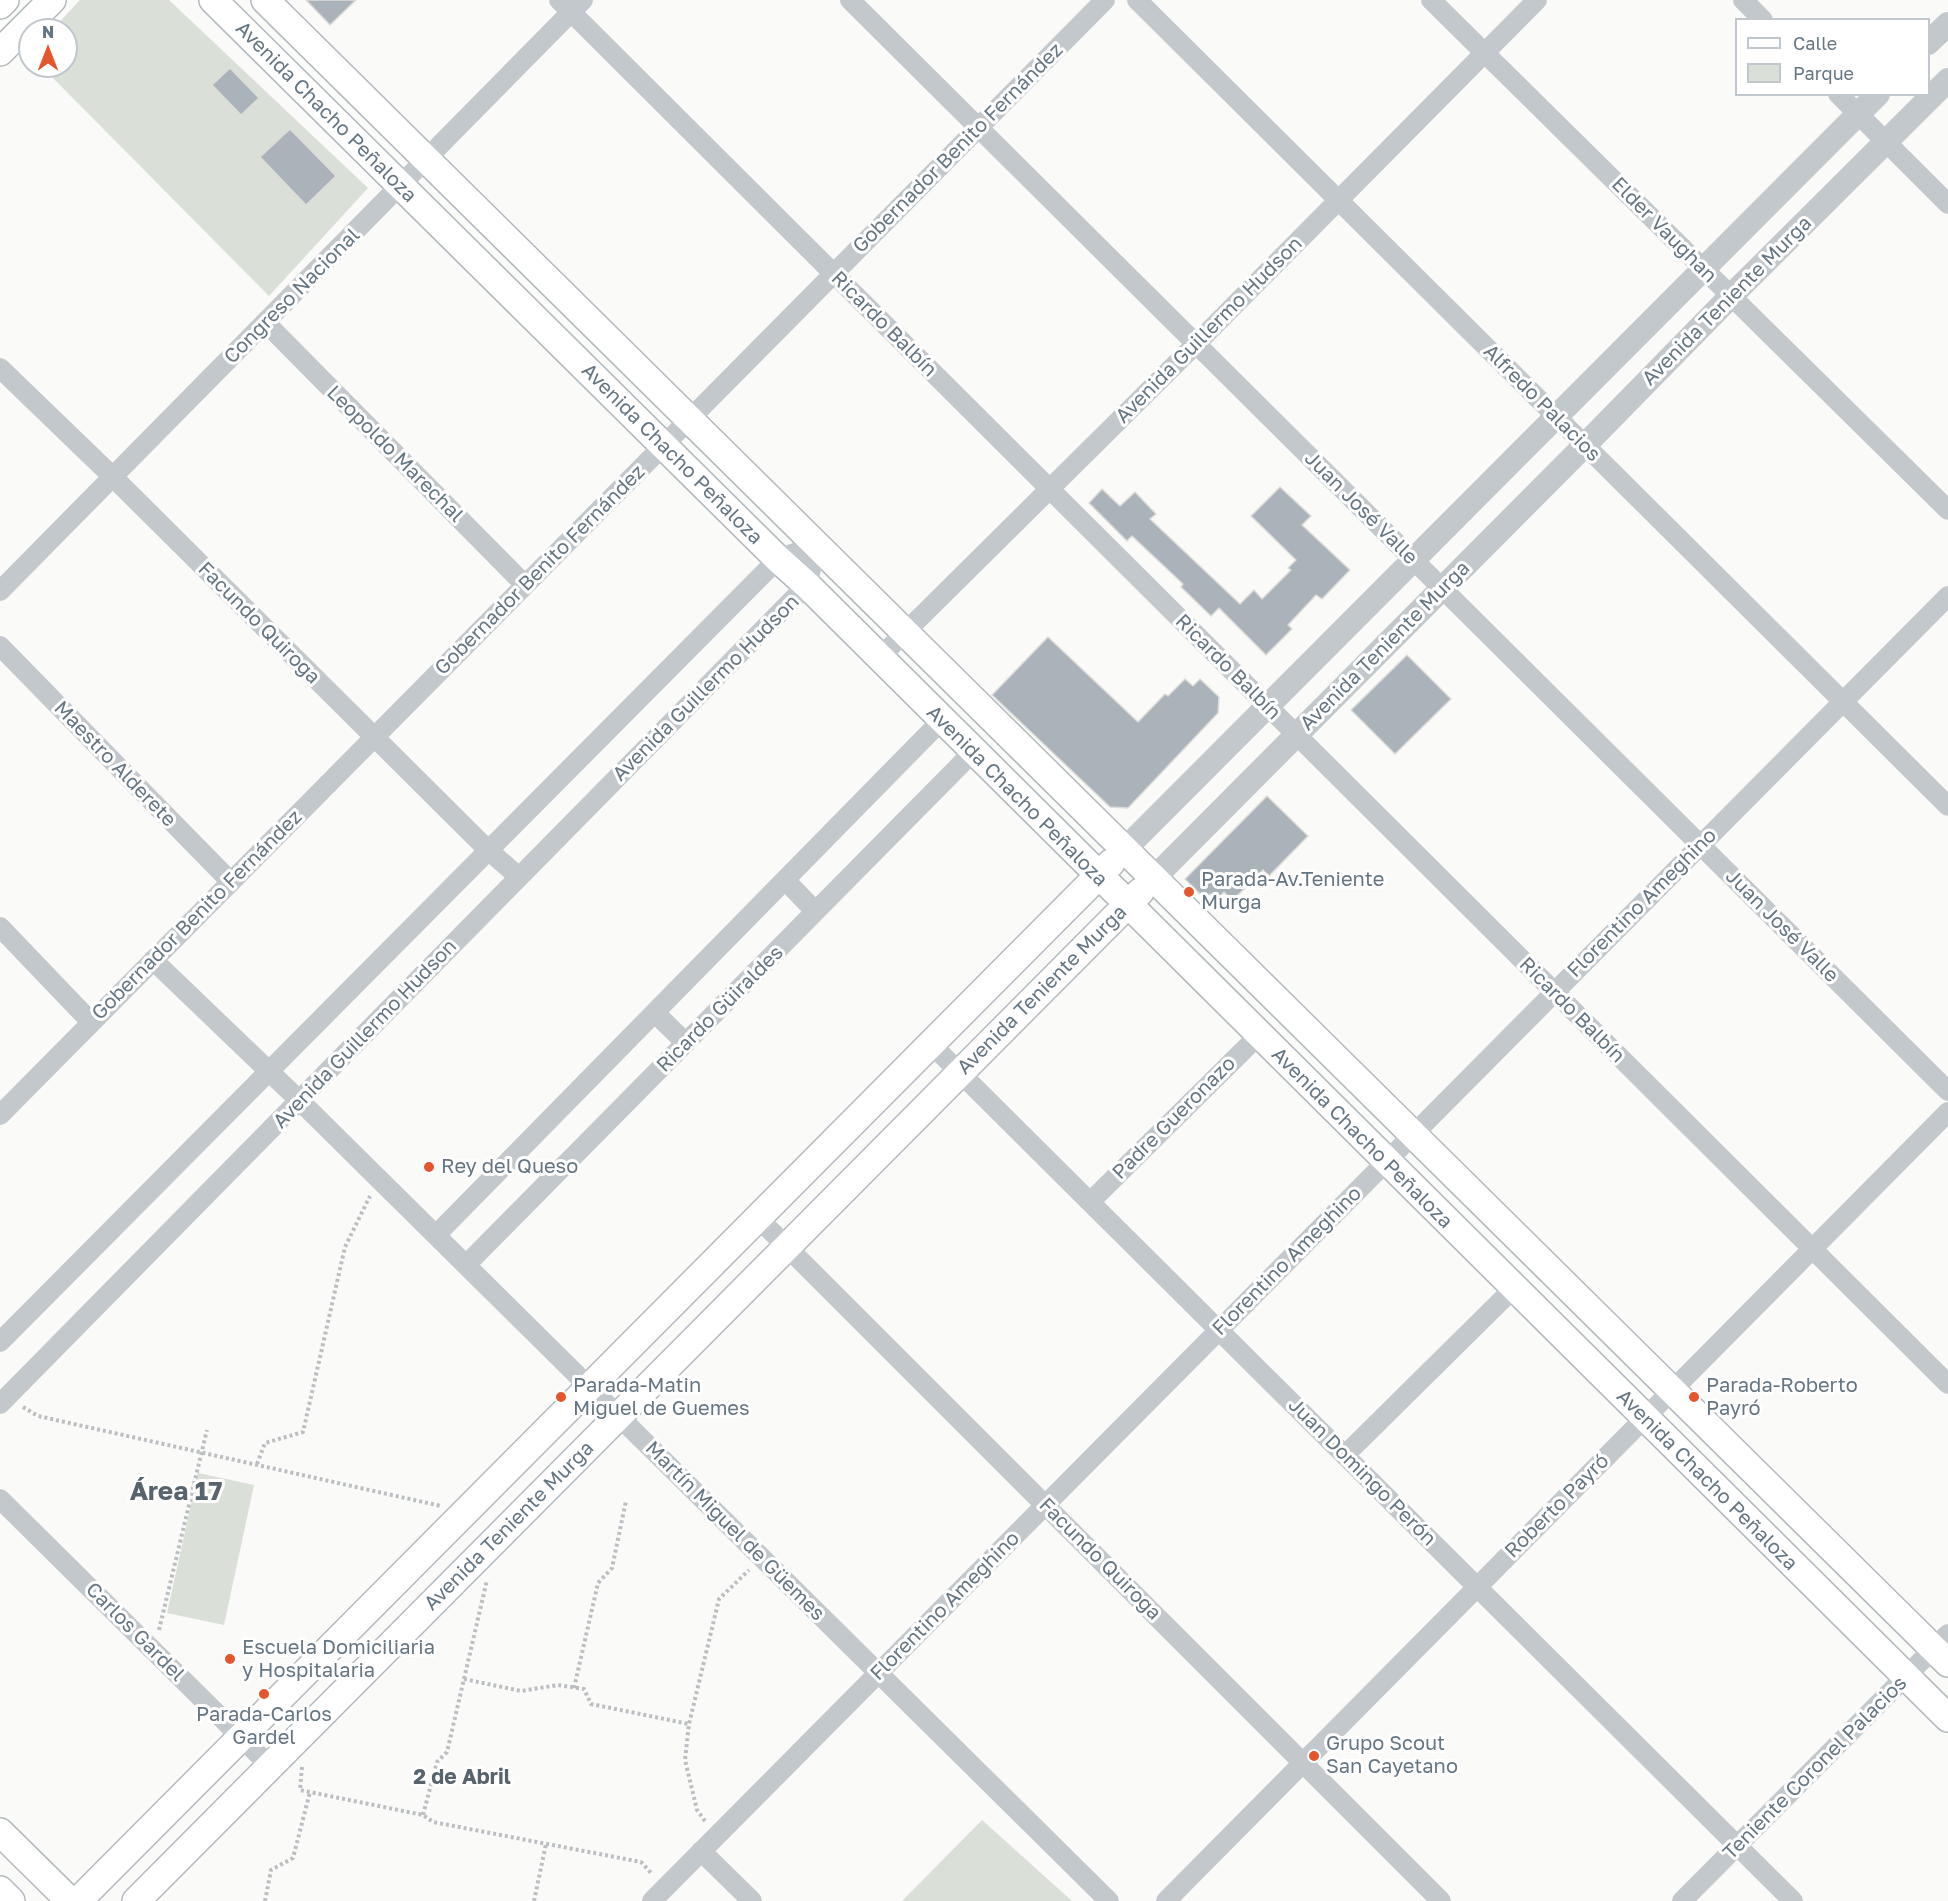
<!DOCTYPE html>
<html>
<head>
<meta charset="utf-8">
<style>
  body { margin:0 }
  #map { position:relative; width:1948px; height:1901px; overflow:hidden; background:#fafaf8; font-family:"Golos Text",sans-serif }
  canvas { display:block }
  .legend { position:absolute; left:1735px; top:18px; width:195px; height:78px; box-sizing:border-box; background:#fff; border:2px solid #c1c8cd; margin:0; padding:8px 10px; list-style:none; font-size:18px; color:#657683 }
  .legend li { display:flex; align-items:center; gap:12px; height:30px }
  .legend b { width:30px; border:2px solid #c1c8cd }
  .north { position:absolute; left:18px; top:18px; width:60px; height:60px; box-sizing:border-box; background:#fff; border:2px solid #c1c8cd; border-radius:50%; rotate:0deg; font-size:16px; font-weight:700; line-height:24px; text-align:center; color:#657683 }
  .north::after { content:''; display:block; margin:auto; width:21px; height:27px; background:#e4572e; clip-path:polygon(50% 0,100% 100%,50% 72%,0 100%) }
</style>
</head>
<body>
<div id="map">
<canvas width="1948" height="1901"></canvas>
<ul class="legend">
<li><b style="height:8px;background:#fff"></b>Calle</li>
<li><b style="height:16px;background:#dadfd7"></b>Parque</li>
</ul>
<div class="north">N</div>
</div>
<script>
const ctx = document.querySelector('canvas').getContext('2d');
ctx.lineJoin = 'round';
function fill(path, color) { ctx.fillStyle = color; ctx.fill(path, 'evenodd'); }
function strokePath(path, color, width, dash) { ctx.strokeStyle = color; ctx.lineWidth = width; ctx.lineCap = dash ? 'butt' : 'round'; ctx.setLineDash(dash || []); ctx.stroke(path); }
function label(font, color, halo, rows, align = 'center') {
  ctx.font = font + ' "Golos Text",sans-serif'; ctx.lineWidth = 6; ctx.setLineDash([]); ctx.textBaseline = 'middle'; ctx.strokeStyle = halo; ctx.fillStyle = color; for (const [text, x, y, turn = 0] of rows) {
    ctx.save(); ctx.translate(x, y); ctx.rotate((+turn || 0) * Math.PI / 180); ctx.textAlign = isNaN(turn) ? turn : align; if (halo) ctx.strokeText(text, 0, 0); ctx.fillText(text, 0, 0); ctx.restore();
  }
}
fill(new Path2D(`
  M80 0H169L368 188 269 296 41 66H66V30H52Z
  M198 1473 254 1485 224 1625 167 1613Z
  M982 1820 1072 1901H902Z`), '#dadfd7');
const building = new Path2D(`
  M306 0H356L330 25Z
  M230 68 259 98 241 115 212 85Z
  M290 129 336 176 306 205 260 157Z
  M1280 487 1311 516 1302 525 1350 570 1322 599 1316 595 1288 625 1292 629 1266 655 1219 608 1211 616 1181 587 1183 584 1132 536 1127 541 1089 503 1102 489 1120 506 1135 492 1156 514 1150 519 1240 604 1254 590 1262 599 1291 570 1288 568 1296 560 1251 516Z
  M1048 637 1138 722 1165 694 1168 696 1185 679 1193 686 1200 679 1219 697 1218 713 1128 808 1110 807 992 695Z
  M1407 655 1451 699 1395 754 1351 710Z
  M1267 796 1308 836 1269 876 1263 870 1232 901 1224 892 1217 900 1210 894 1205 899 1185 879Z`);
fill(building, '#aab3b9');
strokePath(building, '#dcdcda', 1.5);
const secondary = new Path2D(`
  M213 0 778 559 807 585 1948 1718
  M265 0 1948 1663
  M0 5 5 0
  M0 52 52 0
  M0 1832 70 1901
  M0 1890 11 1901
  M78 1901 1111 863
  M136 1901 1140 892`);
strokePath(secondary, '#b3babf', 30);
strokePath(new Path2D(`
  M23 1407 38 1416 441 1506
  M257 1464 265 1443 303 1432 345 1247 370 1196
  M159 1630 207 1430
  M464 1679 521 1691 558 1685 584 1689 591 1704 689 1724
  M574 1688 598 1583 612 1568 626 1501
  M302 1767 300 1790 423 1815 433 1822 641 1862 652 1874
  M423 1815 437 1762 447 1752 487 1580
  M705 1821 697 1810 685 1760 689 1724 719 1599 749 1570
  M265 1901 271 1870 293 1858 310 1792
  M534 1901 546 1844`), '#bbbfc2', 4, [3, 3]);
strokePath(new Path2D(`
  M559 0 1948 1384
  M850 0 1948 1091
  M1137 0 1948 806
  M1431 0 1948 510
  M1743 0 1763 20
  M1838 94 1948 204
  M265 322 525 585
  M0 368 113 477 488 850 519 877
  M0 591 583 0
  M0 646 231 882
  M879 658 1196 344 1537 0
  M785 880 815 911
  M0 927 91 1022
  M153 960 300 1101 1109 1901
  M655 1013 686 1043
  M931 1044 1793 1901
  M0 1115 1105 0
  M1090 1202 1259 1035
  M758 1218 1441 1901
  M436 1235 941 721
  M466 1265 973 752
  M0 1342 778 559 817 545
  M0 1404 807 585 817 545
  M1345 1455 1514 1288
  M0 1499 270 1766
  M701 1851 752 1901
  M652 1901 1948 596
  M1166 1901 1948 1112
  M1682 1901 1948 1634`), '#c3c8cc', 20);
strokePath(new Path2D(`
  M1928 43 1948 24
  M1125 849 1878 94
  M1154 878 1585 445 1731 296 1948 80`), '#c3c8cc', 24);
strokePath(secondary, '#fff', 27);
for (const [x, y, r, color] of [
  [1189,892,6,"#e4572e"],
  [429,1167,6,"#e4572e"],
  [561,1397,6,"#e4572e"],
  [1694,1397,6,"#e4572e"],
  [230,1659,6,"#e4572e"],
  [264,1694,6,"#e4572e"],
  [1314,1756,6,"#e4572e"]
]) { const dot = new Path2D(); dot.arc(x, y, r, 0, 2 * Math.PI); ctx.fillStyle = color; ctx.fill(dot); strokePath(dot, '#fff', 2); }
label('20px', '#657683', '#fff', [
  ["Avenida Chacho Peñaloza",326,112,45],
  ["Gobernador Benito Fernández",958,148,-45],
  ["Elder Vaughan",1664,230,45],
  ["Congreso Nacional",292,296,-45],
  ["Avenida Teniente Murga",1727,301,-45],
  ["Ricardo Balbín",884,324,45],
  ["Avenida Guillermo Hudson",1209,330,-45],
  ["Alfredo Palacios",1542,403,45],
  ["Leopoldo Marechal",395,454,45],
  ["Avenida Chacho Peñaloza",672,454,45],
  ["Juan José Valle",1361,508,45],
  ["Gobernador Benito Fernández",540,570,-45],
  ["Facundo Quiroga",259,623,45],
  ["Avenida Teniente Murga",1385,646,-45],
  ["Ricardo Balbín",1228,667,45],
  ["Avenida Guillermo Hudson",706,688,-45],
  ["Maestro Alderete",115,764,46],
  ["Avenida Chacho Peñaloza",1017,796,45],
  ["Florentino Ameghino",1642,903,-45],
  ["Gobernador Benito Fernández",197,915,-45],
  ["Juan José Valle",1782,926,45],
  ["Avenida Teniente Murga",1042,990,-45],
  ["Ricardo Güiraldes",720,1009,-45],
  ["Ricardo Balbín",1572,1010,45],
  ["Avenida Guillermo Hudson",365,1034,-46],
  ["Padre Gueronazo",1174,1118,-45],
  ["Avenida Chacho Peñaloza",1362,1138,45],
  ["Florentino Ameghino",1287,1261,-45],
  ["Juan Domingo Perón",1362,1472,45],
  ["Avenida Chacho Peñaloza",1707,1480,45],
  ["Roberto Payró",1557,1506,-45],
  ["Avenida Teniente Murga",509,1526,-45],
  ["Martín Miguel de Güemes",735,1531,45],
  ["Facundo Quiroga",1100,1559,45],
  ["Florentino Ameghino",945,1606,-45],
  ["Carlos Gardel",135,1632,45],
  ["Teniente Coronel Palacios",1815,1768,-45]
]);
label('20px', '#657683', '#fff', [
  ["Parada-Av.Teniente",1201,880],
  ["Murga",1201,903],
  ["Rey del Queso",441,1167],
  ["Parada-Matin",573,1386],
  ["Miguel de Guemes",573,1409],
  ["Parada-Roberto",1706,1386],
  ["Payró",1706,1409],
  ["Escuela Domiciliaria",242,1648],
  ["y Hospitalaria",242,1671],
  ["Parada-Carlos",264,1715,"center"],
  ["Gardel",264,1738,"center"],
  ["Grupo Scout",1326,1744],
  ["San Cayetano",1326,1767]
], 'left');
label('bold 21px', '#57646e', '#fff', [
  ["2 de Abril",462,1777]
]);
label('bold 26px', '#57646e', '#fff', [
  ["Área 17",176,1492]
]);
</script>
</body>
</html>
